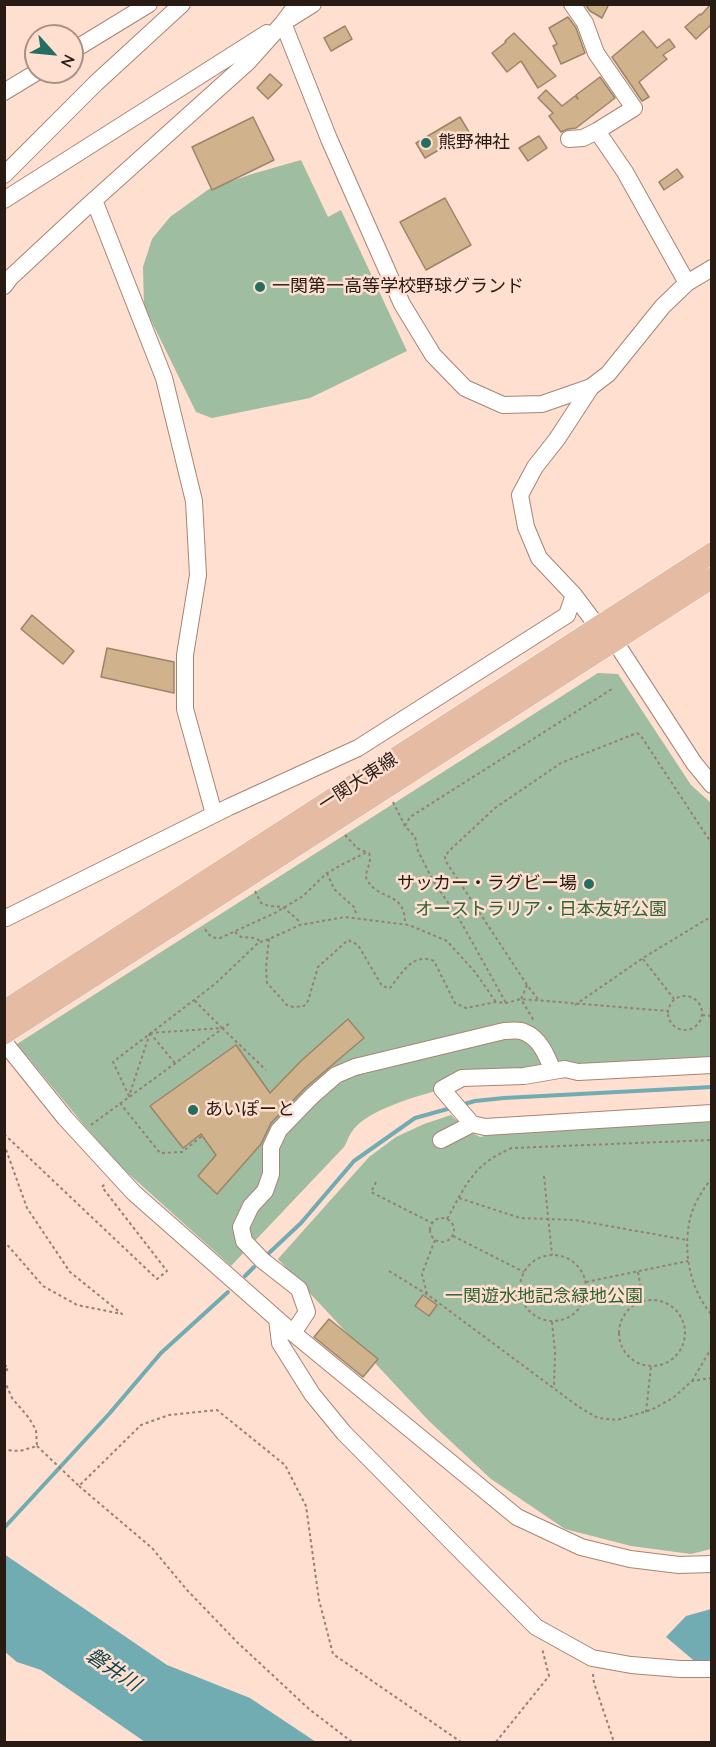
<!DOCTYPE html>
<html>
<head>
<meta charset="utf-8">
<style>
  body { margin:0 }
  #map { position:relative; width:716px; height:1747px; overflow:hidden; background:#fedfd0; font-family:Quicksand,sans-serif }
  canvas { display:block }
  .frame { position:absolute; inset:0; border:6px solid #281b14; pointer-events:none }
  .north { position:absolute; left:24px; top:24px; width:60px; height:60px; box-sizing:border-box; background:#fedfd0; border:2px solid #a89185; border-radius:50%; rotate:117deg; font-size:16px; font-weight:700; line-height:24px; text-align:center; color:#281b14 }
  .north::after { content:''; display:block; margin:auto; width:21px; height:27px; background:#256d63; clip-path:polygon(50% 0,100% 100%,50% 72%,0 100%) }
</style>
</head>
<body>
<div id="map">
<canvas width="716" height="1747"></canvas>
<div class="frame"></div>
<div class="north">N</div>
</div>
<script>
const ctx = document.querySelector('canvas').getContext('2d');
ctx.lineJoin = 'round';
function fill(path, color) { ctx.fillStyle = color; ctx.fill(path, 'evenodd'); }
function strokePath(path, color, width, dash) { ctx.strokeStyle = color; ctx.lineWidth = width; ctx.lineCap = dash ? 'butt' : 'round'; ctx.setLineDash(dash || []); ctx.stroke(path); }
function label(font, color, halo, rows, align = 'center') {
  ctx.font = font + ' Quicksand,"Noto Sans JP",sans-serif'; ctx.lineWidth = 5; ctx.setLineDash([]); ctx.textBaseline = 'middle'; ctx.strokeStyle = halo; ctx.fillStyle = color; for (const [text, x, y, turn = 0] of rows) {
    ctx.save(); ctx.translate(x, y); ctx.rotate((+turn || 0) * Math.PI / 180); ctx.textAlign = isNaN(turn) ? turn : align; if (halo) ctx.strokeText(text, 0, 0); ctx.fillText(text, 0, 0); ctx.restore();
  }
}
fill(new Path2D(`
  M301 160 328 217 341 210 407 351 310 398 212 418 196 412 144 306 143 267 152 239 170 217 209 189 252 174Z
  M598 673 618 674 691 785 711 803V1069L459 1085C431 1092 370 1107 353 1130 349 1135 347 1142 344 1147L231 1266 120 1166 83 1124 17 1044Z
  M451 1115 467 1130 480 1137 531 1127 711 1122V1549L691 1554 631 1546 565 1529 491 1479 429 1421 278 1259 369 1157 396 1137 424 1124Z`), '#9fbda0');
fill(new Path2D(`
  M4 1554 167 1665 250 1698 316 1742H145L41 1670 17 1662 5 1652Z
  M711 1609V1675L666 1637 686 1616Z`), '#71acb3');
strokePath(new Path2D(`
  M461 1105 475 1101 504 1098 712 1087
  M269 1253 301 1223 354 1161 415 1118 451 1108
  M245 1276 254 1267
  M4 1528 109 1414 161 1353 228 1292`), '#71acb3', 4);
const building = new Path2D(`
  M585 4H609L602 18 590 11Z
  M711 4V25L696 39 685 27 700 14 701 15Z
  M568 17 576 28 585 53 561 64 553 46 557 44 549 28Z
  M345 26 352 39 331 51 324 38Z
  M643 31 657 48 669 39 675 47 663 55 667 59 639 82 649 97 642 101 612 57Z
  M514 33 556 76 538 88 521 61 507 72 492 53 506 42 505 41Z
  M270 74 282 85 268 99 257 88Z
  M600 77 615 98 576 128 568 129 561 132 549 116 553 113 538 98 546 90 562 106 575 96 578 99 576 95Z
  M253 117 274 160 212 190 192 147Z
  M460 117 469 132 425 158 416 143Z
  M539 136 547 148 528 161 519 148Z
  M677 169 683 177 664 190 659 182Z
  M445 198 471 245 426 270 400 222Z
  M32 615 74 651 63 664 21 629Z
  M107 648 174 662V693L101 677Z
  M348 1019 364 1038 305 1088 271 1123 261 1144 217 1194 198 1176 216 1155 201 1134 183 1148 150 1106 236 1045 270 1093 301 1061Z
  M423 1295 437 1305 429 1316 415 1306Z
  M329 1319 378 1359 363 1377 314 1337Z`);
fill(building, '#d0b38c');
strokePath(building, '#9b8567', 1.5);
const minor = new Path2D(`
  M289 19 313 4
  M283 23 329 139 402 304 433 355 465 388 503 405 542 404 591 387 608 374 663 306 687 283 712 268
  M72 51 149 4
  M4 92 37 72
  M597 131 625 172 687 283
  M569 139 583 138 597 131 634 108 596 53 585 23 572 4
  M4 175 96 83 182 4
  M4 200 267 33
  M94 200 164 378 194 501 198 575 185 655V709L214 814
  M4 286 10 278 82 211 248 62 283 23 297 4
  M574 595 539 558 526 527 520 495 535 467 557 439 591 387
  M614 640 694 763 712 785
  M4 916 6 918 229 807 358 748 567 615 574 595 598 627
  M4 1042 65 1118 134 1193 293 1333 517 1517 581 1547 630 1559 679 1565 712 1564
  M712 1065 578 1072 565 1069 524 1076 462 1078 442 1089 472 1124 485 1127 712 1113
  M441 1140 472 1124
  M277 1319 280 1343 312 1394 344 1433 536 1627 592 1658 631 1665 680 1669H712
  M293 1333 307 1312 299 1289 262 1260 244 1241 241 1227 251 1206 265 1191 271 1174V1147L279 1130 312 1096 336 1075 355 1067 504 1031C510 1031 518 1029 524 1032 540 1038 547 1056 553 1071`);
const major = new Path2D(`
  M4 1011 712 553
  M4 1034 712 578`);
strokePath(minor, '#a88474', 18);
strokePath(major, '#fff', 22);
strokePath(new Path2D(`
  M393 802 405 826 415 837 418 851 432 879 461 922 506 1003
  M405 826 410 817 612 689
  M345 835 357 848 366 852
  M327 873 334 889 355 908 356 916
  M255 891 261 903 269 906 283 907 298 920 300 925
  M205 929C209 936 212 938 220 938L275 913 303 896 327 873 341 865 365 853H369C373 864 363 873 367 880 379 901 405 891 405 923
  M235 932 241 937 255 938 262 942
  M269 939 266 967 267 983 287 1005 293 1007 304 1006 308 1001 318 967 348 940 358 945 382 986 390 988C402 973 413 952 434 961L455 1003 466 1008 496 1002 506 1003 521 999 668 1011
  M643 959 674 999
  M527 985 521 999 534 1021
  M668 1013a17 17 0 1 1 34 0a17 17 0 1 1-34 0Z
  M538 999 527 985 445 860V856L449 851 495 808 561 763 637 733 641 736 712 844
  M575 1005 643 958 712 916
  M702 1015 712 1016
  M222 1028 266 1070
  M150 1033 129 1096 113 1062 215 984 258 943 269 939 300 925 345 917 409 925 447 941 475 972 496 1002
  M150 1033 222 1028 194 1000
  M150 1033 175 1063
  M120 1103 160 1153 182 1152 202 1136
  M91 1125 230 1023
  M4 1134 157 1279 167 1271 102 1187 105 1184
  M4 1144 27 1208 70 1272 122 1314 77 1305 43 1286 4 1241
  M544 1176 552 1255
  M712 1178C703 1189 695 1202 691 1215 682 1248 689 1289 712 1315
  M376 1182 371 1192 432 1223
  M459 1198 520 1218 575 1220 687 1240
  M430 1230a12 12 0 1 1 24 0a12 12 0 1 1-24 0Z
  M447 1219C466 1185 473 1164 512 1148L712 1140
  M453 1236 524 1272
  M520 1288a33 33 0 1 1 66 0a33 33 0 1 1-66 0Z
  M389 1271 428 1295 579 1407 598 1418 617 1420 651 1410 673 1398 692 1381 712 1378
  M638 1272 643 1300
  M586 1282 688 1261
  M427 1294 422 1274 435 1240
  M619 1333a33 33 0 1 1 66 0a33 33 0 1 1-66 0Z
  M552 1322 555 1352 554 1388
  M4 1365 8 1367 4 1377
  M4 1380 12 1398 29 1418 36 1430 37 1446 20 1451 4 1450
  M692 1381 712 1347
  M646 1412 651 1367
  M37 1446 79 1486 141 1425 169 1415 217 1410 285 1465 306 1506 319 1600 333 1654 461 1742
  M79 1486 152 1548 187 1590 237 1642 309 1709 352 1742
  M593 1674 594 1683 614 1742
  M496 1742 549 1676 542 1648`), '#968075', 2, [3, 3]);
strokePath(minor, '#fff', 16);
strokePath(major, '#e5bba3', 21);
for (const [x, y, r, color] of [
  [426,143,6,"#256d63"],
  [260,287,6,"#256d63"],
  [589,884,6,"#256d63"],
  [193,1110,6,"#256d63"]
]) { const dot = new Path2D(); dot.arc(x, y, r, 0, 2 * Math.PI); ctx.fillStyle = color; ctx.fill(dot); strokePath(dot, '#fedfd0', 2); }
label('18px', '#281b14', '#fedfd0', [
  ["熊野神社",438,143],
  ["一関第一高等学校野球グランド",272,287],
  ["サッカー・ラグビー場",577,884,"right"],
  ["あいぽーと",205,1110]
], 'left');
label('18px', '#281b14', '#fedfd0', [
  ["一関大東線",358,782,-33]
]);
label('18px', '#2f6335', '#fedfd0', [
  ["オーストラリア・日本友好公園",541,910],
  ["一関遊水地記念緑地公園",544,1297]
]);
label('italic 20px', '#10464c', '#fedfd0', [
  ["磐井川",113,1670,34]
]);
</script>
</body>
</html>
